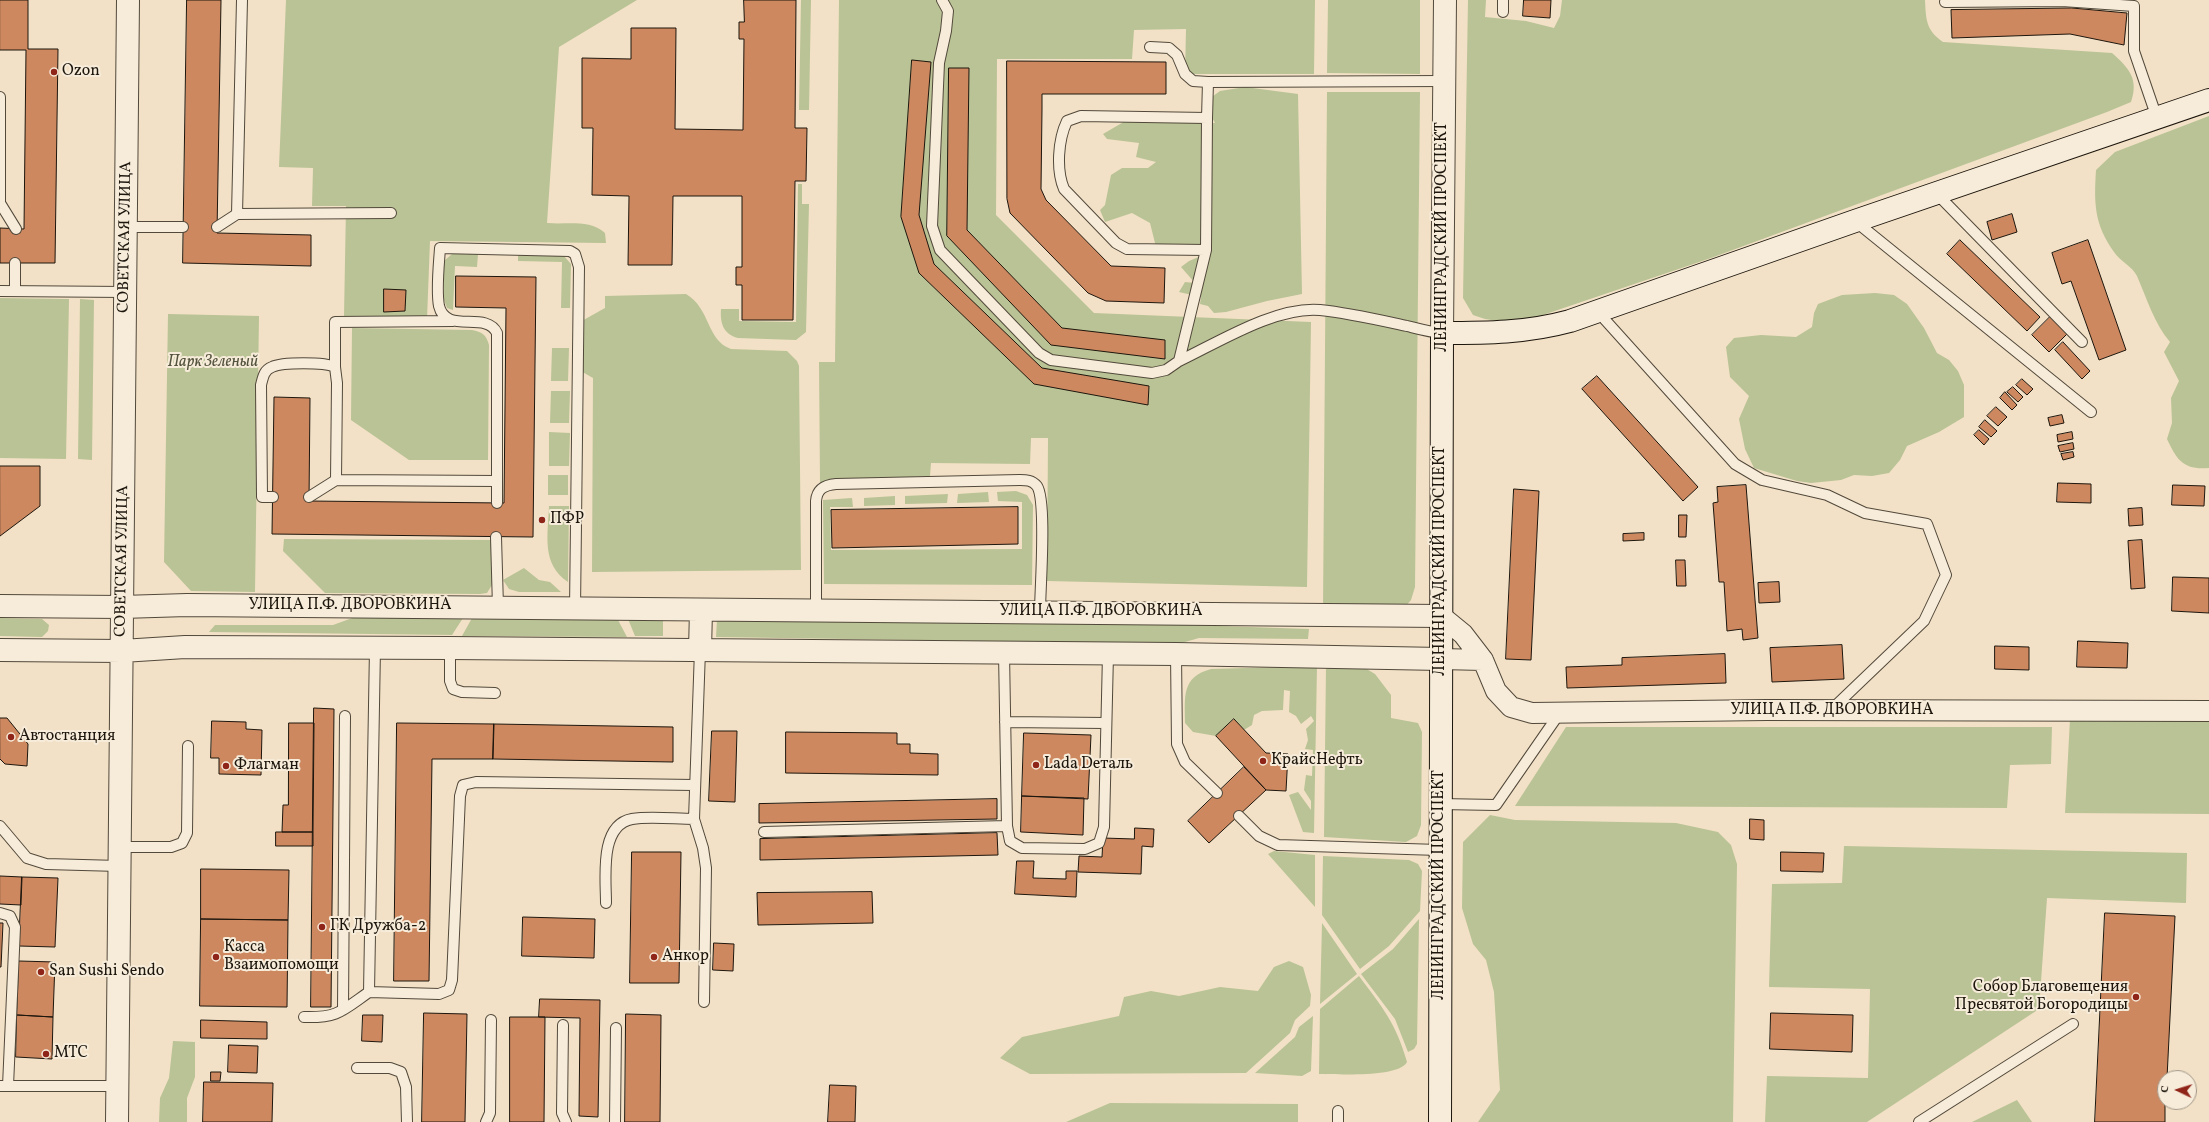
<!DOCTYPE html>
<html>
<head>
<meta charset="utf-8">
<style>
  body { margin:0 }
  #map { position:relative; width:2209px; height:1122px; overflow:hidden; background:#f2e1c6; font-family:Vollkorn,serif }
  canvas { display:block }
  .north { position:absolute; left:2157px; top:1070px; width:40px; height:40px; box-sizing:border-box; background:#f7ecda; border:1px solid #a09688; border-radius:50%; rotate:274deg; font-size:11px; font-weight:700; line-height:16px; text-align:center; color:#1d160d }
  .north::after { content:''; display:block; margin:auto; width:14px; height:18px; background:#8f2418; clip-path:polygon(50% 0,100% 100%,50% 72%,0 100%) }
</style>
</head>
<body>
<div id="map">
<canvas width="2209" height="1122"></canvas>
<div class="north">С</div>
</div>
<script>
const ctx = document.querySelector('canvas').getContext('2d');
ctx.lineJoin = 'round';
function fill(path, color) { ctx.fillStyle = color; ctx.fill(path, 'evenodd'); }
function strokePath(path, color, width, dash) { ctx.strokeStyle = color; ctx.lineWidth = width; ctx.lineCap = dash ? 'butt' : 'round'; ctx.setLineDash(dash || []); ctx.stroke(path); }
function label(font, color, halo, rows, align = 'center') {
  ctx.font = font + ' Vollkorn,serif'; ctx.lineWidth = 4; ctx.setLineDash([]); ctx.textBaseline = 'middle'; ctx.strokeStyle = halo; ctx.fillStyle = color; for (const [text, x, y, turn = 0] of rows) {
    ctx.save(); ctx.translate(x, y); ctx.rotate((+turn || 0) * Math.PI / 180); ctx.textAlign = isNaN(turn) ? turn : align; if (halo) ctx.strokeText(text, 0, 0); ctx.fillText(text, 0, 0); ctx.restore();
  }
}
fill(new Path2D(`
  M286 0H637L559 47 547 223C567 225 589 219 605 233L606 243 430 241 427 319 344 316 346 206H312L313 168 279 167Z
  M801 0H811L809 110H799Z
  M839 0H1315L1314 74H1185L1186 29 1134 30 1132 59H997L996 215 1094 313 1311 322 1307 587 1047 581 1048 438H1031L1030 464 931 463 930 476 820 482 819 362H835Z
  M1328 0H1420V74L1327 73Z
  M1468 0H1486L1485 17 1526 21 1554 28 1560 16 1562 0H1925C1926 20 1926 30 1943 42L2112 53C2129 68 2139 79 2131 102L2107 112 1711 258 1540 316 1505 322 1485 319 1473 315 1463 298Z
  M1245 87 1298 94 1302 294 1267 301 1226 312 1214 313 1208 306 1200 304 1201 297 1179 292 1185 282 1195 283 1181 267 1189 261 1206 254 1156 247 1150 223 1132 213 1105 222 1100 210 1105 205 1111 175 1122 168H1148L1156 162 1136 157 1139 143 1107 139 1103 134 1127 120 1215 123 1210 114 1209 99 1220 91Z
  M1327 92H1420L1415 587 1411 600 1405 607 1323 610Z
  M2209 116V468C2183 470 2177 460 2167 439L2172 423 2171 398 2179 381 2164 352 2170 342C2154 323 2147 299 2137 276 2132 266 2120 261 2114 252 2094 224 2094 203 2096 170L2115 152Z
  M798 184H802V204H809L806 332 796 340 738 338C723 334 720 323 721 309H739V321L796 322Z
  M452 254H478L477 267 455 266 453 310 447 308 444 300V261Z
  M518 254 563 255 571 264 570 308H561L562 262 518 261Z
  M1875 293 1894 295 1907 304 1924 328 1937 353 1949 360 1958 371 1964 385V417L1939 432 1907 446 1900 460 1889 473 1872 476 1854 475 1841 480 1811 483 1797 481 1754 468 1745 449 1739 419 1749 396 1730 377 1726 347 1734 338 1761 335 1796 337 1812 327 1814 313 1818 304 1842 295Z
  M686 294C711 309 706 340 731 349L787 351 797 361 799 366 801 570 592 572 593 378 579 370 580 322 605 308V296Z
  M0 298 69 299 66 459 0 458Z
  M80 299 94 300 92 460 78 459Z
  M168 314 259 316 255 592 191 591 164 562Z
  M352 328 472 330C482 332 486 334 489 345L488 460H409L351 420Z
  M552 348H569L568 381H551Z
  M551 391H570L569 423H550Z
  M549 432 570 433 569 466H549Z
  M548 475H568V495H548Z
  M1016 491 1027 495 1033 505 1032 585 824 584 823 500 852 498 853 507H830L831 550 1022 549V502L998 501 997 492Z
  M988 492 989 502 957 503 958 494Z
  M948 494 947 503 905 504V496Z
  M895 496V505L864 506V498Z
  M549 506H569L568 582C541 564 548 535 549 506Z
  M284 539 492 540V585L487 593 480 594 325 593 283 551Z
  M524 568 539 580 550 582 561 592H519L509 589 503 580Z
  M355 617 463 618 452 635 209 632 215 625H333Z
  M0 618 42 619 49 625 48 631 42 637 0 636Z
  M472 618 618 620 627 637 462 636Z
  M628 619 663 620V636H635Z
  M717 620 1190 625 1309 629 1308 639 1199 638 1178 644 716 637Z
  M1317 666 1314 833 1303 832 1289 795 1298 792 1311 810V801L1304 790 1306 775 1312 776 1313 750 1305 749 1308 740 1306 729 1314 721 1311 716 1301 724 1296 716 1289 712 1290 691 1284 690 1283 710 1262 711 1254 715 1252 725 1244 730 1234 719 1216 736 1193 732 1185 723C1185 697 1181 677 1211 669Z
  M1326 666 1365 668 1375 674 1391 695V718L1418 723 1422 732 1421 825 1417 836 1406 842 1324 837Z
  M2070 719 2209 720V814L2065 813Z
  M1566 727H2052L2051 764 2010 765 2007 808 1515 806Z
  M1490 815 1515 820 1676 823 1718 832 1731 845 1737 864 1733 1122H1478L1500 1090 1494 992 1486 960 1473 944 1462 908 1463 842Z
  M1844 846 2187 853 2186 903 2047 898 2039 1009 1867 1122H1765L1767 1076 1868 1078 1870 989 1769 987 1772 884 1842 883Z
  M1274 851 1315 855V907L1268 854Z
  M1323 856 1409 860 1418 864 1422 871 1420 911 1389 946 1360 969 1322 915Z
  M1419 919 1417 1044 1414 1049 1408 1052 1395 1019 1361 974 1393 949Z
  M1322 923 1357 974 1320 1004Z
  M1289 961 1303 967 1311 995 1310 1006 1295 1020 1290 1033 1246 1073 1030 1074 1000 1058 1022 1037 1119 1016 1124 997 1151 991 1179 996 1220 987 1258 991 1274 967Z
  M1359 976C1382 1007 1396 1023 1407 1062 1399 1078 1337 1074 1319 1074L1320 1009Z
  M1313 1016 1311 1071 1302 1076 1255 1073 1295 1037 1299 1027Z
  M173 1041 195 1042V1077L187 1098V1122H159L160 1098 169 1078Z
  M2017 1100 2032 1122H1972Z
  M1110 1103 1298 1104V1122H1066Z`), '#bac395');
const building = new Path2D(`
  M0 0H28V49H58L55 263H0V228L24 229 26 50H0Z
  M187 0H221L217 233 311 235V266L183 263Z
  M744 0H796L795 128H807L806 181H795L793 320H742V285H736V267H742V196H673L672 265H628L629 196 592 195 593 128H582V58L631 59V28H676L675 129 743 130 744 39H739V22H744Z
  M1524 0H1551L1550 18 1523 16Z
  M2072 8 2127 13 2124 45 2070 34 1952 38 1951 10Z
  M912 60 931 62 919 215 934 264 1042 368 1149 386 1148 405 1034 384 919 273 901 217Z
  M1007 61 1166 62V94H1042V109L1041 189 1046 200 1111 266 1165 268 1164 303 1106 301 1088 293 1010 213 1007 199Z
  M949 68H969L967 230 1062 328 1165 340V359L1051 345 947 236Z
  M2012 214 2017 232 1992 240 1987 222Z
  M1960 240 2040 317 2027 331 1947 254Z
  M2088 240 2126 350 2099 360 2071 281 2062 284 2052 253Z
  M456 276 536 277 533 537 272 534 274 397 310 398 309 501 504 503 506 308 456 307Z
  M384 289 406 290 405 311 384 312Z
  M2050 317 2067 334 2049 352 2032 335Z
  M2063 342 2090 371 2082 379 2055 350Z
  M1597 376 1698 487 1683 501 1582 389Z
  M2022 379 2033 389 2027 395 2016 385Z
  M2013 387 2023 397 2018 402 2007 392Z
  M2005 392 2017 405 2012 410 2000 398Z
  M1996 407 2007 417 1998 426 1987 416Z
  M2062 415 2064 423 2050 426 2048 418Z
  M1985 420 1997 431 1991 437 1979 427Z
  M1979 430 1989 439 1984 445 1974 435Z
  M2072 432 2073 439 2058 442 2057 435Z
  M2073 443 2074 449 2060 452 2058 446Z
  M2073 452 2074 457 2063 460 2061 454Z
  M0 466H40V506L0 536Z
  M2058 483 2091 484V503L2057 502Z
  M1746 485 1758 638 1743 640 1742 629 1727 631 1724 582H1719L1713 503 1718 502 1717 487Z
  M2173 485 2205 486 2204 506 2172 505Z
  M1514 489 1539 491 1531 660 1506 659Z
  M1018 507V544L832 548 831 510Z
  M2142 508 2143 525 2129 526 2128 509Z
  M1679 515H1687L1686 537H1679Z
  M1644 533V540L1623 541V534Z
  M2142 540 2145 588 2131 589 2128 541Z
  M1676 560H1685L1686 586H1677Z
  M2173 577 2209 578V613L2172 611Z
  M1779 582 1780 602 1759 603 1758 583Z
  M2078 641 2128 643 2127 668 2077 667Z
  M1842 645 1844 679 1772 682 1770 648Z
  M1995 646 2029 647V670L1995 669Z
  M1725 654 1726 683 1567 688 1566 667 1622 665V658Z
  M314 708 334 709 331 1007H311Z
  M0 718H7L28 744 27 766 5 764 0 759Z
  M1234 719 1266 753 1288 754 1286 791 1266 790 1216 736Z
  M212 721 246 722V729L262 730 261 775 219 774V758H211Z
  M289 723H314L313 832H282L283 805H288Z
  M397 723 494 724 493 759H432L429 981H394Z
  M494 724 673 727V762L493 759Z
  M712 731H737L735 802 709 801Z
  M786 732 897 733V744H910V753L938 754V775L786 773Z
  M1024 733 1091 735 1088 799 1022 796Z
  M1244 767 1266 790 1209 843 1188 821Z
  M1022 796 1084 798 1083 835 1021 832Z
  M997 799V819L759 823V804Z
  M1750 819 1764 820V840L1750 839Z
  M1135 828 1154 829 1153 847 1142 846 1141 874 1078 872 1079 856 1102 857 1103 838 1134 839Z
  M276 832H313V846H276Z
  M997 833 998 855 760 860V839Z
  M632 852H681L679 983H630Z
  M1781 852 1824 853 1823 872 1781 871Z
  M1017 861H1034L1033 878 1066 879V871H1077L1076 897 1015 894Z
  M201 869 289 870 288 920 201 919Z
  M0 876 22 877 21 905 0 904Z
  M22 877 58 878 55 947 19 946Z
  M872 892 873 923 758 925 757 893Z
  M2105 913 2175 916 2167 1078H2165V1122H2095Z
  M523 917 595 919 594 958 522 956Z
  M201 919 288 920 287 1007 200 1006Z
  M0 923H3L1 967H0Z
  M714 943 734 944 733 971 713 970Z
  M19 961 55 962 53 1017 17 1015Z
  M540 999 600 1000 598 1117 579 1116 580 1018 539 1017Z
  M424 1013 467 1014 465 1122H422Z
  M1771 1013 1853 1015 1852 1052 1770 1049Z
  M626 1014 661 1015 660 1122H625Z
  M17 1015 53 1017 52 1059 16 1057Z
  M363 1015H383L382 1042 362 1041Z
  M510 1017H545L544 1122H510Z
  M201 1020 267 1022V1039L201 1038Z
  M229 1045 258 1046 257 1073 228 1072Z
  M211 1072H221L220 1081H211Z
  M204 1082 273 1083 272 1122H203Z
  M830 1085 856 1086 855 1122H828Z`);
fill(building, '#cd8860');
strokePath(building, '#1d160d', 1);
const service = new Path2D(`
  M942 0 948 11 946 31 939 63 932 226 940 250 1039 353 1051 360 1152 373 1166 370 1179 361 1206 250 1127 249 1116 243 1064 189C1056 170 1058 140 1067 121L1081 116 1207 118 1208 82 1444 81
  M1945 2 2062 1 2134 6V51L2157 118
  M1503 12V0
  M1150 47 1169 48 1177 55 1185 74 1193 81 1208 82
  M0 97V203L16 229
  M1936 193 2082 342
  M237 214 242 0
  M1855 221 2091 412
  M126 227H183
  M217 227 237 214 391 213
  M1206 250 1207 118
  M0 291 126 292
  M15 291V263
  M1598 312 1735 464 1762 480 1827 495 1865 513 1927 524 1946 575 1924 621 1831 710
  M1179 361C1219 342 1276 306 1320 310 1349 313 1379 320 1407 326 1419 329 1429 332 1442 333
  M335 367V322L453 321
  M273 497H262L261 385C263 377 264 370 272 367 282 362 325 362 335 367L337 383 336 480 497 481
  M309 497 336 480
  M497 503V333C486 310 446 335 439 306 436 290 439 264 440 248L570 251 575 254 579 267 575 609
  M496 537 498 607
  M816 611V501C817 489 824 485 836 484L1020 480C1026 480 1032 480 1037 486 1047 501 1040 589 1040 612
  M375 648 369 992 439 994 449 990 452 980 460 796 463 785 476 782 694 785
  M450 648V681L453 689 462 692 495 693
  M700 650 694 819 703 848 706 868 704 1002
  M1004 653 1007 826 1010 841 1022 848 1085 849 1099 843 1104 827 1108 654
  M1176 654 1177 744 1185 762 1217 793
  M1005 722 1106 723
  M1440 804 1496 805 1559 714
  M1239 816 1259 836 1278 845 1439 850
  M0 826 27 858 46 864 119 866
  M764 832 1007 826
  M120 847H171L182 843 187 833 188 746
  M606 903C606 878 599 825 632 819 650 816 675 819 694 819
  M0 913 10 916 15 927 8 1086
  M343 1010 345 716
  M304 1017C338 1018 342 1011 369 992
  M563 1025 562 1113 566 1122
  M357 1068H390L401 1072 406 1087 407 1122
  M0 1086H118
  M486 1122 490 1113 491 1020
  M615 1122 616 1028
  M1338 1122V1111
  M1919 1122 2073 1024`);
const minor = new Path2D(`
  M1441 616 1463 634 1483 660 1496 691 1511 707 1532 713 1767 710 2209 711
  M1441 659 1483 660`);
const tertiary = new Path2D(`
  M1442 333 1445 0
  M0 606 122 607 187 605 1441 616
  M0 650 122 651 185 647 450 648 1176 654 1441 659
  M700 650 701 610
  M117 1122 128 0`);
const secondary = new Path2D(`
  M1440 1122 1442 333C1487 333 1526 333 1570 321L1855 221 2209 100`);
strokePath(service, '#52493b', 12);
strokePath(minor, '#52493b', 22);
strokePath(tertiary, '#52493b', 24);
strokePath(secondary, '#1d160d', 24);
strokePath(service, '#f7ecda', 10);
strokePath(minor, '#f7ecda', 20);
strokePath(tertiary, '#f7ecda', 22);
strokePath(secondary, '#f7ecda', 22);
for (const [x, y, r, color] of [
  [54,72,4,"#8f2418"],
  [542,520,4,"#8f2418"],
  [11,737,4,"#8f2418"],
  [1263,761,4,"#8f2418"],
  [1036,765,4,"#8f2418"],
  [226,766,4,"#8f2418"],
  [322,927,4,"#8f2418"],
  [216,957,4,"#8f2418"],
  [654,957,4,"#8f2418"],
  [41,972,4,"#8f2418"],
  [2136,997,4,"#8f2418"],
  [46,1054,4,"#8f2418"]
]) { const dot = new Path2D(); dot.arc(x, y, r, 0, 2 * Math.PI); ctx.fillStyle = color; ctx.fill(dot); strokePath(dot, '#f7ecda', 1.5); }
label('16px', '#1d160d', '#f7ecda', [
  ["Ozon",62,72],
  ["ПФР",550,520],
  ["Автостанция",19,737],
  ["КрайсНефть",1271,761],
  ["Lada Dеталь",1044,765],
  ["Флагман",234,766],
  ["ГК Дружба-2",330,927],
  ["Касса",224,948],
  ["Взаимопомощи",224,966],
  ["Анкор",662,957],
  ["San Sushi Sendo",49,972],
  ["Собор Благовещения",2128,988,"right"],
  ["Пресвятой Богородицы",2128,1006,"right"],
  ["МТС",54,1054]
], 'left');
label('16px', '#1d160d', '#f7ecda', [
  ["СОВЕТСКАЯ УЛИЦА",126,237,-89],
  ["ЛЕНИНГРАДСКИЙ ПРОСПЕКТ",1443,237,-90],
  ["СОВЕТСКАЯ УЛИЦА",123,561,-89],
  ["ЛЕНИНГРАДСКИЙ ПРОСПЕКТ",1441,561,-90],
  ["УЛИЦА П.Ф. ДВОРОВКИНА",350,606],
  ["УЛИЦА П.Ф. ДВОРОВКИНА",1101,612],
  ["УЛИЦА П.Ф. ДВОРОВКИНА",1832,711],
  ["ЛЕНИНГРАДСКИЙ ПРОСПЕКТ",1440,885,-90]
]);
label('italic 16px', '#54533d', '#f7ecda', [
  ["Парк Зеленый",213,363]
]);
</script>
</body>
</html>
